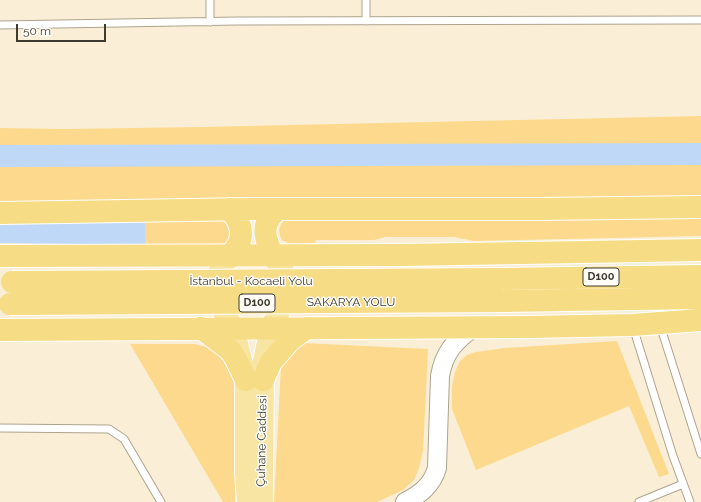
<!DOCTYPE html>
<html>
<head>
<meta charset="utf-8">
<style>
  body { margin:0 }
  #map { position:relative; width:701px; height:502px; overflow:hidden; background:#faefd6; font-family:Raleway,sans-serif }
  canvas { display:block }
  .scale { position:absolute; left:16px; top:24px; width:90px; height:18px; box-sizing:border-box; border:2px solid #3e3a30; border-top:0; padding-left:5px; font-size:12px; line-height:14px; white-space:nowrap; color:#3e3a30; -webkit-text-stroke:3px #fffdf8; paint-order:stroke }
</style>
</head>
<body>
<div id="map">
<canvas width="701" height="502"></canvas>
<div class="scale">50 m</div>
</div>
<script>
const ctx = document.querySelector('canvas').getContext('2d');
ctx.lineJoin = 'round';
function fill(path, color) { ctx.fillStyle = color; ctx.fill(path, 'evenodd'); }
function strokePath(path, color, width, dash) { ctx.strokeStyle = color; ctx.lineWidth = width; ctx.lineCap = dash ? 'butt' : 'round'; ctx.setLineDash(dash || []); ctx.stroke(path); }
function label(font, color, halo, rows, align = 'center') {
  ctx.font = font + ' Raleway,sans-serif'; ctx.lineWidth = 3; ctx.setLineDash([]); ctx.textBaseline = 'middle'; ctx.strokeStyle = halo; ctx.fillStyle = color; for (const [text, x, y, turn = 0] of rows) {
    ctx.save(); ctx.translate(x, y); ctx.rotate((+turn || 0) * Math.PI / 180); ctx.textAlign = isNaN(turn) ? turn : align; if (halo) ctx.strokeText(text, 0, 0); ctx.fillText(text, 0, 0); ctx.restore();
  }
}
fill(new Path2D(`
  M701 116V197L0 204V128L65 129 201 127Z
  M701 213V236L474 241 454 237H386L374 240H316L315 243 292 245 282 240C277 231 279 222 289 218Z
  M145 220H225L231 232 229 240 223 244 145 245Z
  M617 341 669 474 659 477 629 406 476 470 452 409V386L455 372 460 361 467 355 476 352 505 348Z
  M302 343 428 349 423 451 419 468 414 480 403 490 377 502H274L281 367 285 357Z
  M130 344H195L206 347 217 352 228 362 236 385 237 463 235 502H223Z`), '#fcd98c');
fill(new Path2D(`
  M145 220V245L0 243V222Z`), '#c0d8f8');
strokePath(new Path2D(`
  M0 156 701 154`), '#c0d8f8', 22);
const service = new Path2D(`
  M210 0V22
  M366 0V21
  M0 25 238 21 701 20
  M660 325 701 454
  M633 327 673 456 690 502
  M0 428 109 429 124 439 161 502
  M639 502 683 484`);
const tertiary = new Path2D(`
  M405 502C421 494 432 485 437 468L440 376C444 352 455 341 474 327`);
const primary = new Path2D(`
  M229 256 218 274 215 290 219 303 233 328 246 380V471L248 502
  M262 502 263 366 271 328 284 301 287 288 284 273 273 256`);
const trunk = new Path2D(`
  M229 209C244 224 246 241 229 256
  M0 213 250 209H538L701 207
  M0 256 402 255 701 250
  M273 256C264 237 260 224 278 209
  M501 279 701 276
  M504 301 701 298
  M201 328 230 350 236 359 246 380
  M0 330 529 327 632 325 701 320
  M263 380 271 362 290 340 307 328`);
strokePath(service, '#aea38c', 9);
strokePath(tertiary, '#aea38c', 20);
strokePath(primary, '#fff', 24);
strokePath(trunk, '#fff', 24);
strokePath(service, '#fff', 7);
strokePath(tertiary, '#fff', 18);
strokePath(primary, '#f8e5a3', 22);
strokePath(trunk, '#f6dc84', 22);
const trunkBridge = new Path2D(`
  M12 282 501 279
  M10 304 504 301`);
strokePath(trunkBridge, '#fff', 24, []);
strokePath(trunkBridge, '#f6dc84', 22);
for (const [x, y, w] of [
  [601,277,36],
  [257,303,36]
]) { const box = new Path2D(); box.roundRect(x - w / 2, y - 9, w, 18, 3); ctx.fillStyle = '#fffdf8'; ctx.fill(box); strokePath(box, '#3e3a30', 1); }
label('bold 11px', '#3e3a30', null, [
  ["D100",601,277],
  ["D100",257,303]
]);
label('12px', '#3e3a30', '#fffdf8', [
  ["İstanbul - Kocaeli Yolu",251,281],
  ["SAKARYA YOLU",351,302],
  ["Çuhane Caddesi",262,441,-89]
]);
</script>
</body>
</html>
